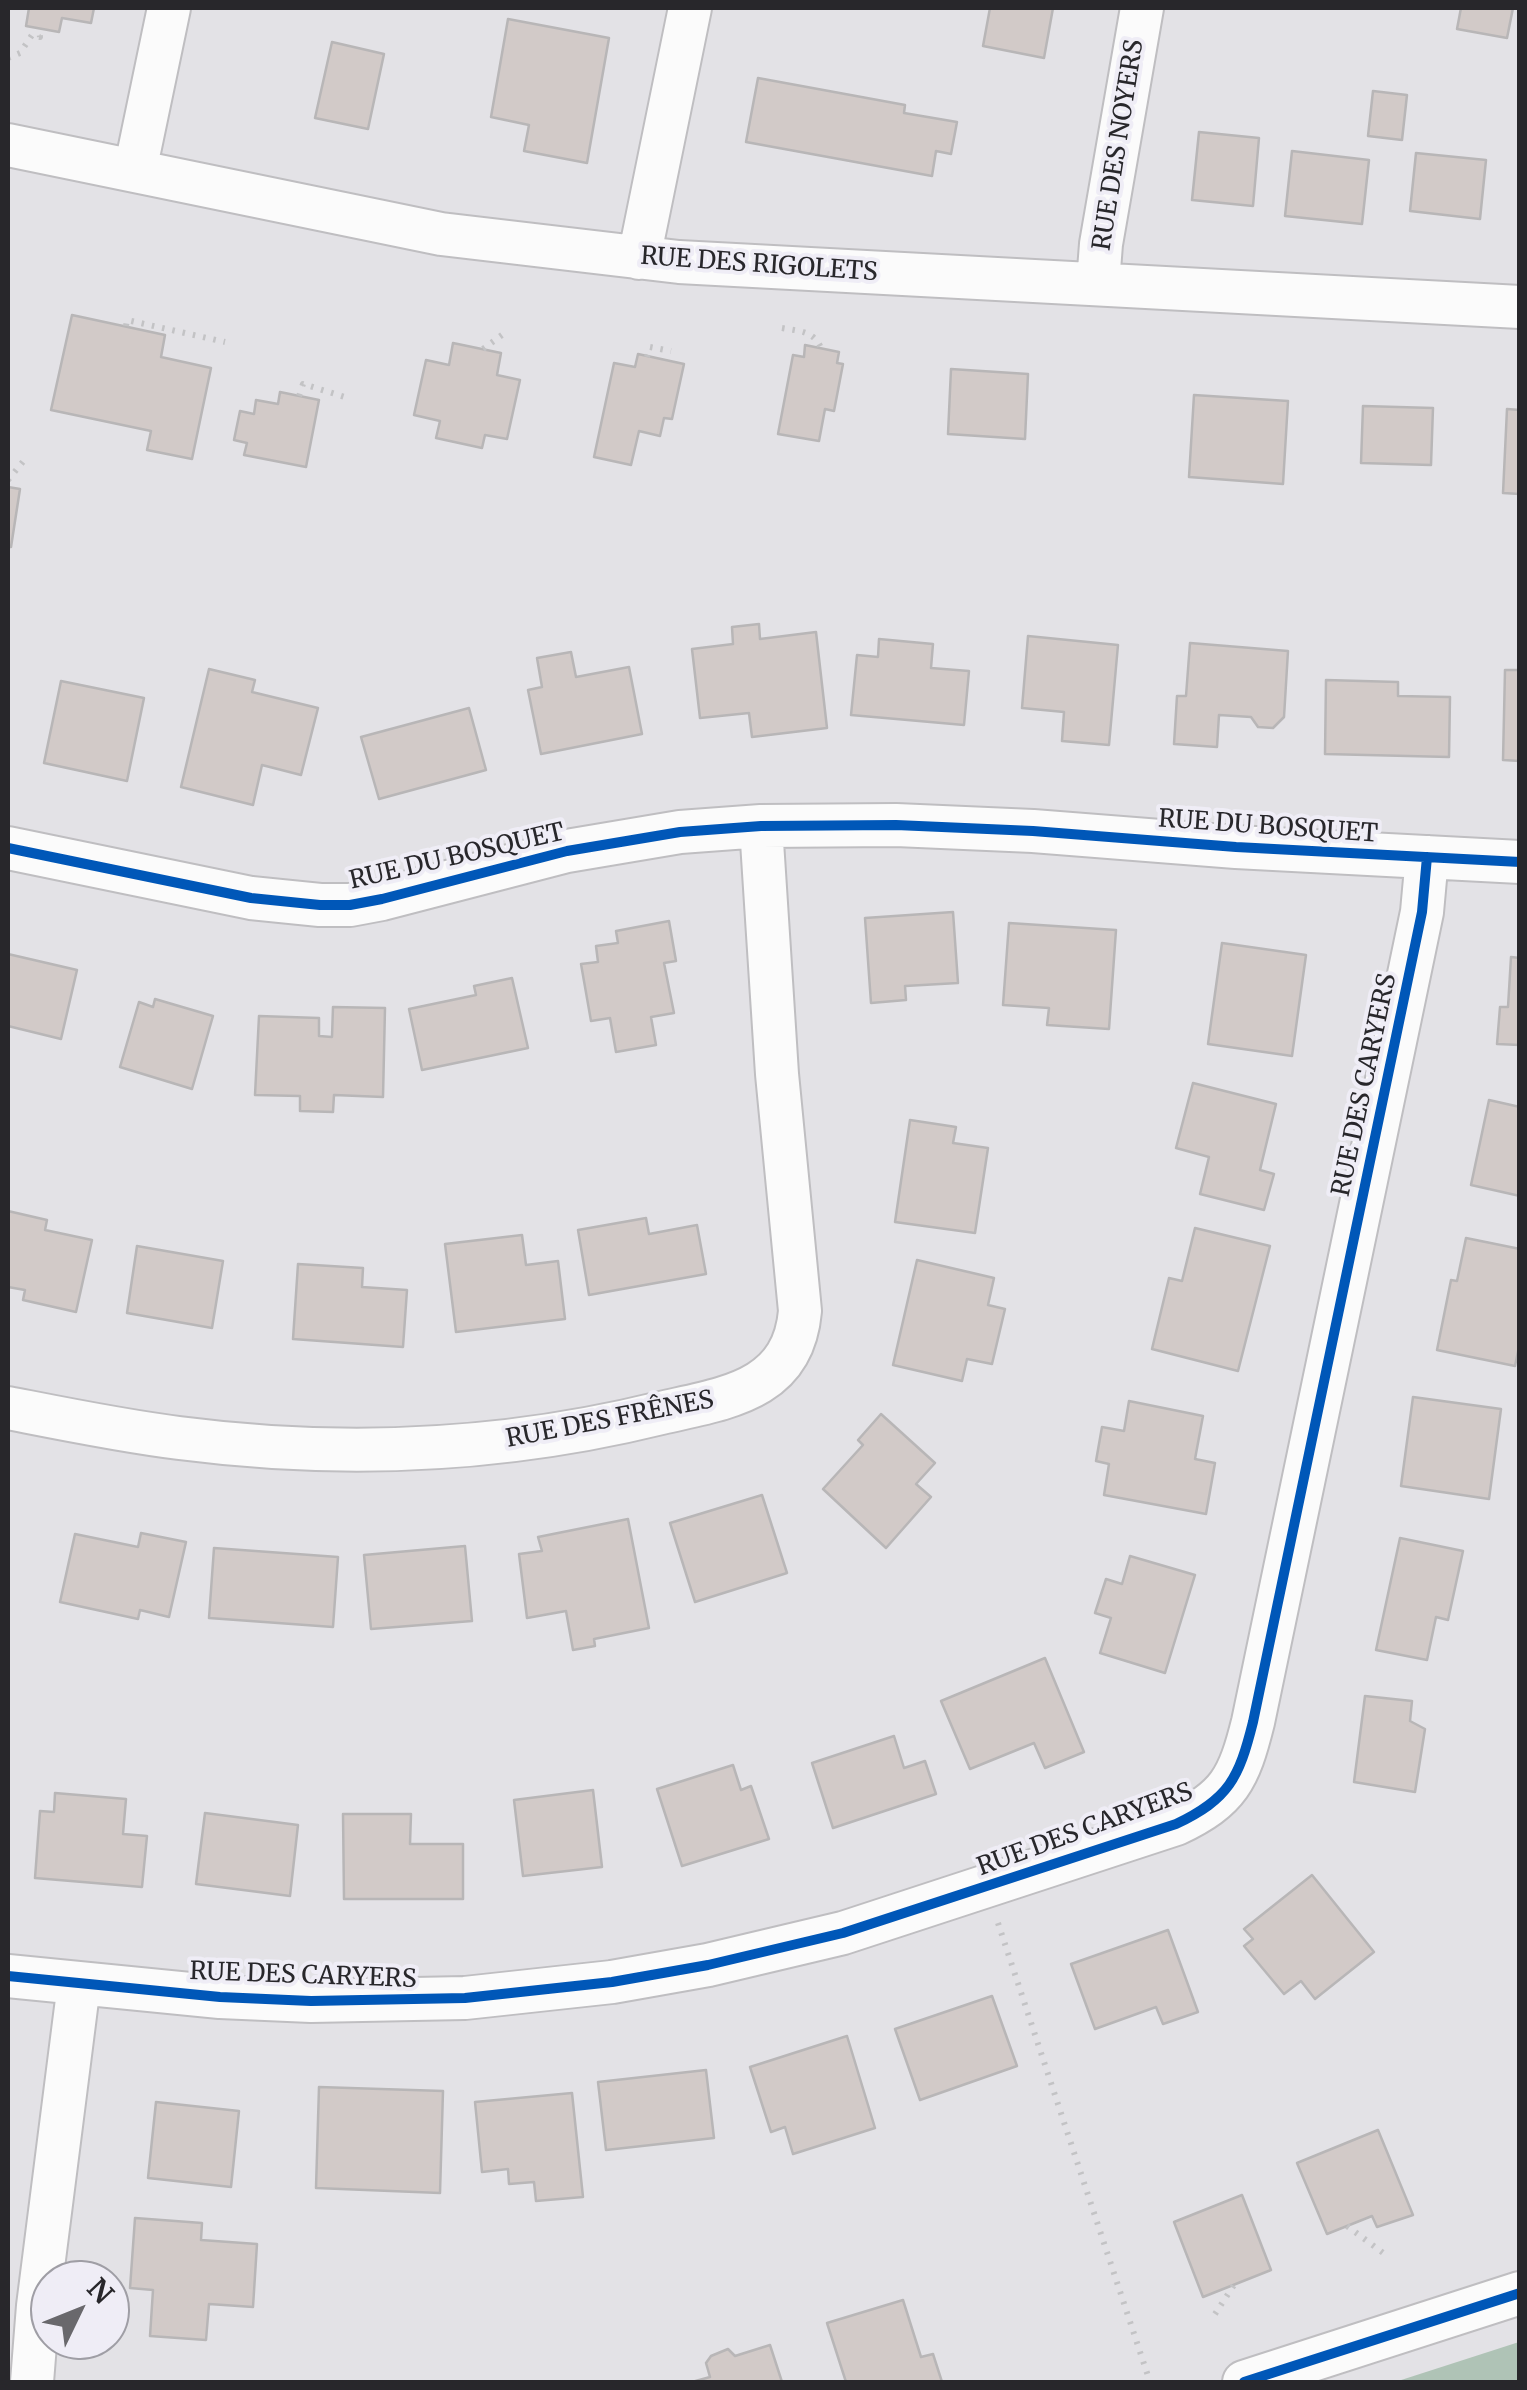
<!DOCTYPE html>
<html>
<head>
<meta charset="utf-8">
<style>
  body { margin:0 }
  #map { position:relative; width:1527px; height:2390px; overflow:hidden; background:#e3e2e6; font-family:Merriweather,serif }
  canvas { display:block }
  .frame { position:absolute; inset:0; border:10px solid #28272b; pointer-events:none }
  .north { position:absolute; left:30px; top:2260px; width:100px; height:100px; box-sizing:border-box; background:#efedf6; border:2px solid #9f9ea5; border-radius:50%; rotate:47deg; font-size:28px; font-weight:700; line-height:40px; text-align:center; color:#28272b }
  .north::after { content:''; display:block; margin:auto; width:35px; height:45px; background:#69686c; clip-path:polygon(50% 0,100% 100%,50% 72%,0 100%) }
</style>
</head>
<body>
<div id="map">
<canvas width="1527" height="2390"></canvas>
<div class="frame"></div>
<div class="north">N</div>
</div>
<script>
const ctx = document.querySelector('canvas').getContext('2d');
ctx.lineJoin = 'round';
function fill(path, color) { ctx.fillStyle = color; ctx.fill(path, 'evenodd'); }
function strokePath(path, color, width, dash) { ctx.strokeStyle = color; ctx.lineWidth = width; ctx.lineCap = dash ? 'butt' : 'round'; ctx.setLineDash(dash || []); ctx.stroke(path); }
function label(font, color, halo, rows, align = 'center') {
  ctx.font = font + ' Merriweather,serif'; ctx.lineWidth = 8; ctx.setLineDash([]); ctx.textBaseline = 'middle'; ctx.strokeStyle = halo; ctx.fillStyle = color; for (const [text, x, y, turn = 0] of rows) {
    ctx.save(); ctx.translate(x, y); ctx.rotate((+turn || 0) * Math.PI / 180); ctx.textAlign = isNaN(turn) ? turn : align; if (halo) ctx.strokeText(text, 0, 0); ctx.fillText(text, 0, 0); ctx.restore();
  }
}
fill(new Path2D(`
  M1519 2342V2382H1395Z`), '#afc3b6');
const building = new Path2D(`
  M24 8H94L91 23 62 18 59 32 26 26 29 8Z
  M990 8H1053L1044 58 983 46Z
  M1461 8H1513L1507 38 1457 29Z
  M508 19 609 38 587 163 524 151 529 125 491 117Z
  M332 42 384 54 368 129 315 118Z
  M758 78 905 105 904 113 957 122 951 154 936 151 932 176 746 142Z
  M1373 91 1407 95 1402 140 1368 136Z
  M1199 132 1259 138 1253 206 1192 200Z
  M1292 151 1369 160 1362 224 1285 216Z
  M1416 153 1486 160 1480 219 1410 211Z
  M72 315 165 335 161 357 211 368 192 459 147 450 151 431 51 410Z
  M453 343 501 353 497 375 520 380 507 439 485 435 482 448 436 438 440 421 414 415 426 360 449 365Z
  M805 345 839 352 837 363 843 364 834 411 825 409 819 441 778 434 793 355 804 357Z
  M638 354 684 364 672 419 664 418 660 436 639 431 631 465 594 457 614 363 635 367Z
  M951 369 1028 374 1025 439 948 434Z
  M280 392 319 400 306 467 244 455 247 443 234 440 240 411 254 414 256 400 278 404Z
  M1194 395 1288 401 1283 484 1189 477Z
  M1363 406 1433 408 1431 465 1361 463Z
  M1507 409 1520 410V494L1503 493Z
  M8 487 20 489 11 547H8Z
  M759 624 760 639 816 632 827 728 752 737 749 713 700 718 692 649 733 644 732 627Z
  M1028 636 1118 645 1109 745 1062 741 1064 712 1022 708Z
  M879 639 933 644 931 668 969 671 964 725 851 715 857 655 878 657Z
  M1190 643 1288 651 1284 717 1273 728 1258 727 1251 717 1219 715 1217 747 1174 744 1177 696H1186Z
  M571 652 576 677 629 667 642 734 541 754 528 690 542 687 537 658Z
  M209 669 255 680 252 692 318 708 301 775 262 765 253 805 181 787Z
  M1505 670H1520V761L1503 760Z
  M1326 680 1398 682V696L1450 697 1449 757 1325 754Z
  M61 681 144 698 127 781 44 763Z
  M469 708 486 770 379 799 361 737Z
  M953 912 958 983 905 986 906 1000 871 1003 865 918Z
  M669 921 676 961 664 963 674 1013 651 1017 656 1045 616 1052 610 1018 591 1021 581 964 598 962 596 946 618 943 616 931Z
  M1009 923 1116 930 1109 1029 1047 1025 1049 1008 1003 1005Z
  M1222 943 1306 955 1292 1056 1208 1044Z
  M8 954 77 970 61 1039 8 1026Z
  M1511 957 1520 958V1045L1497 1044 1500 1007H1508Z
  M512 978 528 1048 422 1070 409 1009 476 995 474 986Z
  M155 999 213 1016 192 1089 120 1067 139 1002 153 1007Z
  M333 1007 385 1008 383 1097 334 1095 333 1112 300 1111V1096L255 1095 259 1016 319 1018V1036L332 1037Z
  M1193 1083 1276 1104 1260 1170 1274 1174 1264 1210 1200 1194 1209 1157 1176 1148Z
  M1489 1100 1520 1107V1196L1471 1185Z
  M910 1120 956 1127 953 1143 988 1148 975 1233 895 1222Z
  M8 1211 47 1220 45 1230 92 1240 76 1312 23 1300 25 1290 8 1287Z
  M646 1218 649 1234 697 1225 706 1274 589 1295 578 1230Z
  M1195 1228 1270 1246 1238 1371 1152 1349 1169 1278 1182 1281Z
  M522 1235 526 1265 558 1261 565 1319 456 1332 445 1244Z
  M1466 1238 1520 1249V1342L1515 1366 1437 1350 1451 1280 1457 1281Z
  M137 1246 223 1261 212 1328 127 1313Z
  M917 1260 994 1278 988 1305 1005 1309 992 1364 967 1359 962 1381 893 1365Z
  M298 1264 363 1268 362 1287 407 1290 403 1347 293 1339Z
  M1413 1397 1501 1409 1489 1499 1401 1486Z
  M1129 1401 1203 1416 1195 1459 1215 1463 1206 1514 1104 1495 1109 1464 1096 1461 1102 1427 1124 1431Z
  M881 1414 935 1463 916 1484 931 1497 886 1548 823 1489 863 1445 858 1440Z
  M762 1495 787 1573 695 1602 670 1523Z
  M628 1519 649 1628 594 1639 595 1646 573 1650 566 1611 527 1618 519 1554 542 1551 538 1537Z
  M141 1533 186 1542 169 1617 140 1610 138 1619 60 1602 75 1534 138 1547Z
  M1400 1538 1463 1551 1448 1620 1436 1617 1427 1660 1376 1650Z
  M465 1546 472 1621 371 1629 364 1555Z
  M214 1548 338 1557 333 1627 209 1618Z
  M1130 1556 1195 1575 1165 1673 1100 1653 1111 1618 1095 1613 1106 1579 1122 1584Z
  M1045 1658 1084 1752 1045 1768 1034 1743 970 1769 941 1701Z
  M1365 1696 1412 1701 1410 1721 1425 1729 1415 1792 1354 1782Z
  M894 1736 904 1768 925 1761 936 1794 833 1828 812 1763Z
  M733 1765 741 1790 751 1786 769 1839 682 1866 657 1789Z
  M593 1790 602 1867 523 1876 514 1800Z
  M55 1793 126 1799 123 1834 147 1836 142 1887 35 1878 40 1811 54 1812Z
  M205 1813 298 1825 290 1896 196 1884Z
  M343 1814H411L410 1844H463V1899H344Z
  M1312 1875 1374 1952 1315 1999 1301 1981 1284 1994 1244 1946 1253 1939 1244 1929Z
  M1168 1930 1198 2012 1163 2024 1156 2007 1095 2029 1071 1964Z
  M992 1996 1017 2066 920 2100 895 2029Z
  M847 2036 875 2128 793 2154 785 2127 771 2132 750 2067Z
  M706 2070 714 2138 606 2150 598 2082Z
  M319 2087 443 2091 440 2193 316 2188Z
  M572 2093 583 2197 536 2201 534 2182 509 2184 508 2169 482 2172 475 2102Z
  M156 2102 239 2111 231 2187 148 2178Z
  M1378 2130 1413 2215 1377 2227 1372 2216 1327 2234 1297 2163Z
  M1242 2195 1271 2270 1203 2297 1174 2222Z
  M135 2218 202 2223 201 2240 257 2244 253 2307 209 2304 206 2340 150 2336 153 2290 130 2288Z
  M903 2300 921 2357 933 2354 942 2382H846L827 2323Z
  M770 2345 782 2382H692L710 2377 706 2363 711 2356 728 2349 735 2356Z`);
fill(building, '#d2cac8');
strokePath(building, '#b8b6b7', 2.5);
const minor = new Path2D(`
  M8 145 441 234 679 262 1520 307
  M135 171 169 8
  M639 258 690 8
  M1098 283 1101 244 1142 8
  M8 848 251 898 320 905H350L382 899 567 851 680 832 761 826 896 825 1033 831 1236 847 1520 862
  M8 1408C64 1419 122 1431 179 1438 341 1459 503 1452 661 1413 726 1398 793 1391 800 1311L777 1074 761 826
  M8 1976 220 1997 311 2001 465 1998 612 1982 708 1965 843 1933 1176 1824C1229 1799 1239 1778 1253 1722L1422 912 1427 857
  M32 2382 38 2306 79 1984
  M1244 2382 1520 2293`);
strokePath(minor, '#bfbec1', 46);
strokePath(new Path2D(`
  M8 58 20 53 32 35 40 37 39 29
  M126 326 127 320 225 342
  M782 328C799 331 814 331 821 348
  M483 349 506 332
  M647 357 650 347 671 351
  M299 396 303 384 348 398
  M8 480 26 458
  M998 1923 1150 2382
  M1347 2226 1386 2255
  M1215 2314 1234 2285`), '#c3c3c5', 6, [2.5, 8]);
strokePath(minor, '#fbfbfb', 42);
strokePath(new Path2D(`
  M8 848 251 898 320 905H350L382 899 567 851 680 832 761 826 896 825 1033 831 1236 847 1520 862
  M8 1976 220 1997 311 2001 465 1998 612 1982 708 1965 843 1933 1176 1824C1229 1799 1239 1778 1253 1722L1422 912 1427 857
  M1244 2382 1520 2293`), '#0057b8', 10);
label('25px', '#28272b', '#efedf6', [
  ["RUE DES NOYERS",1119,145,-81],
  ["RUE DES RIGOLETS",759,265,4],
  ["RUE DU BOSQUET",1268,827,4],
  ["RUE DU BOSQUET",457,857,-13],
  ["RUE DES CARYERS",1365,1085,-78],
  ["RUE DES FRÊNES",610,1420,-11],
  ["RUE DES CARYERS",1085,1830,-20],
  ["RUE DES CARYERS",303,1976,2]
]);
</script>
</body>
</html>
